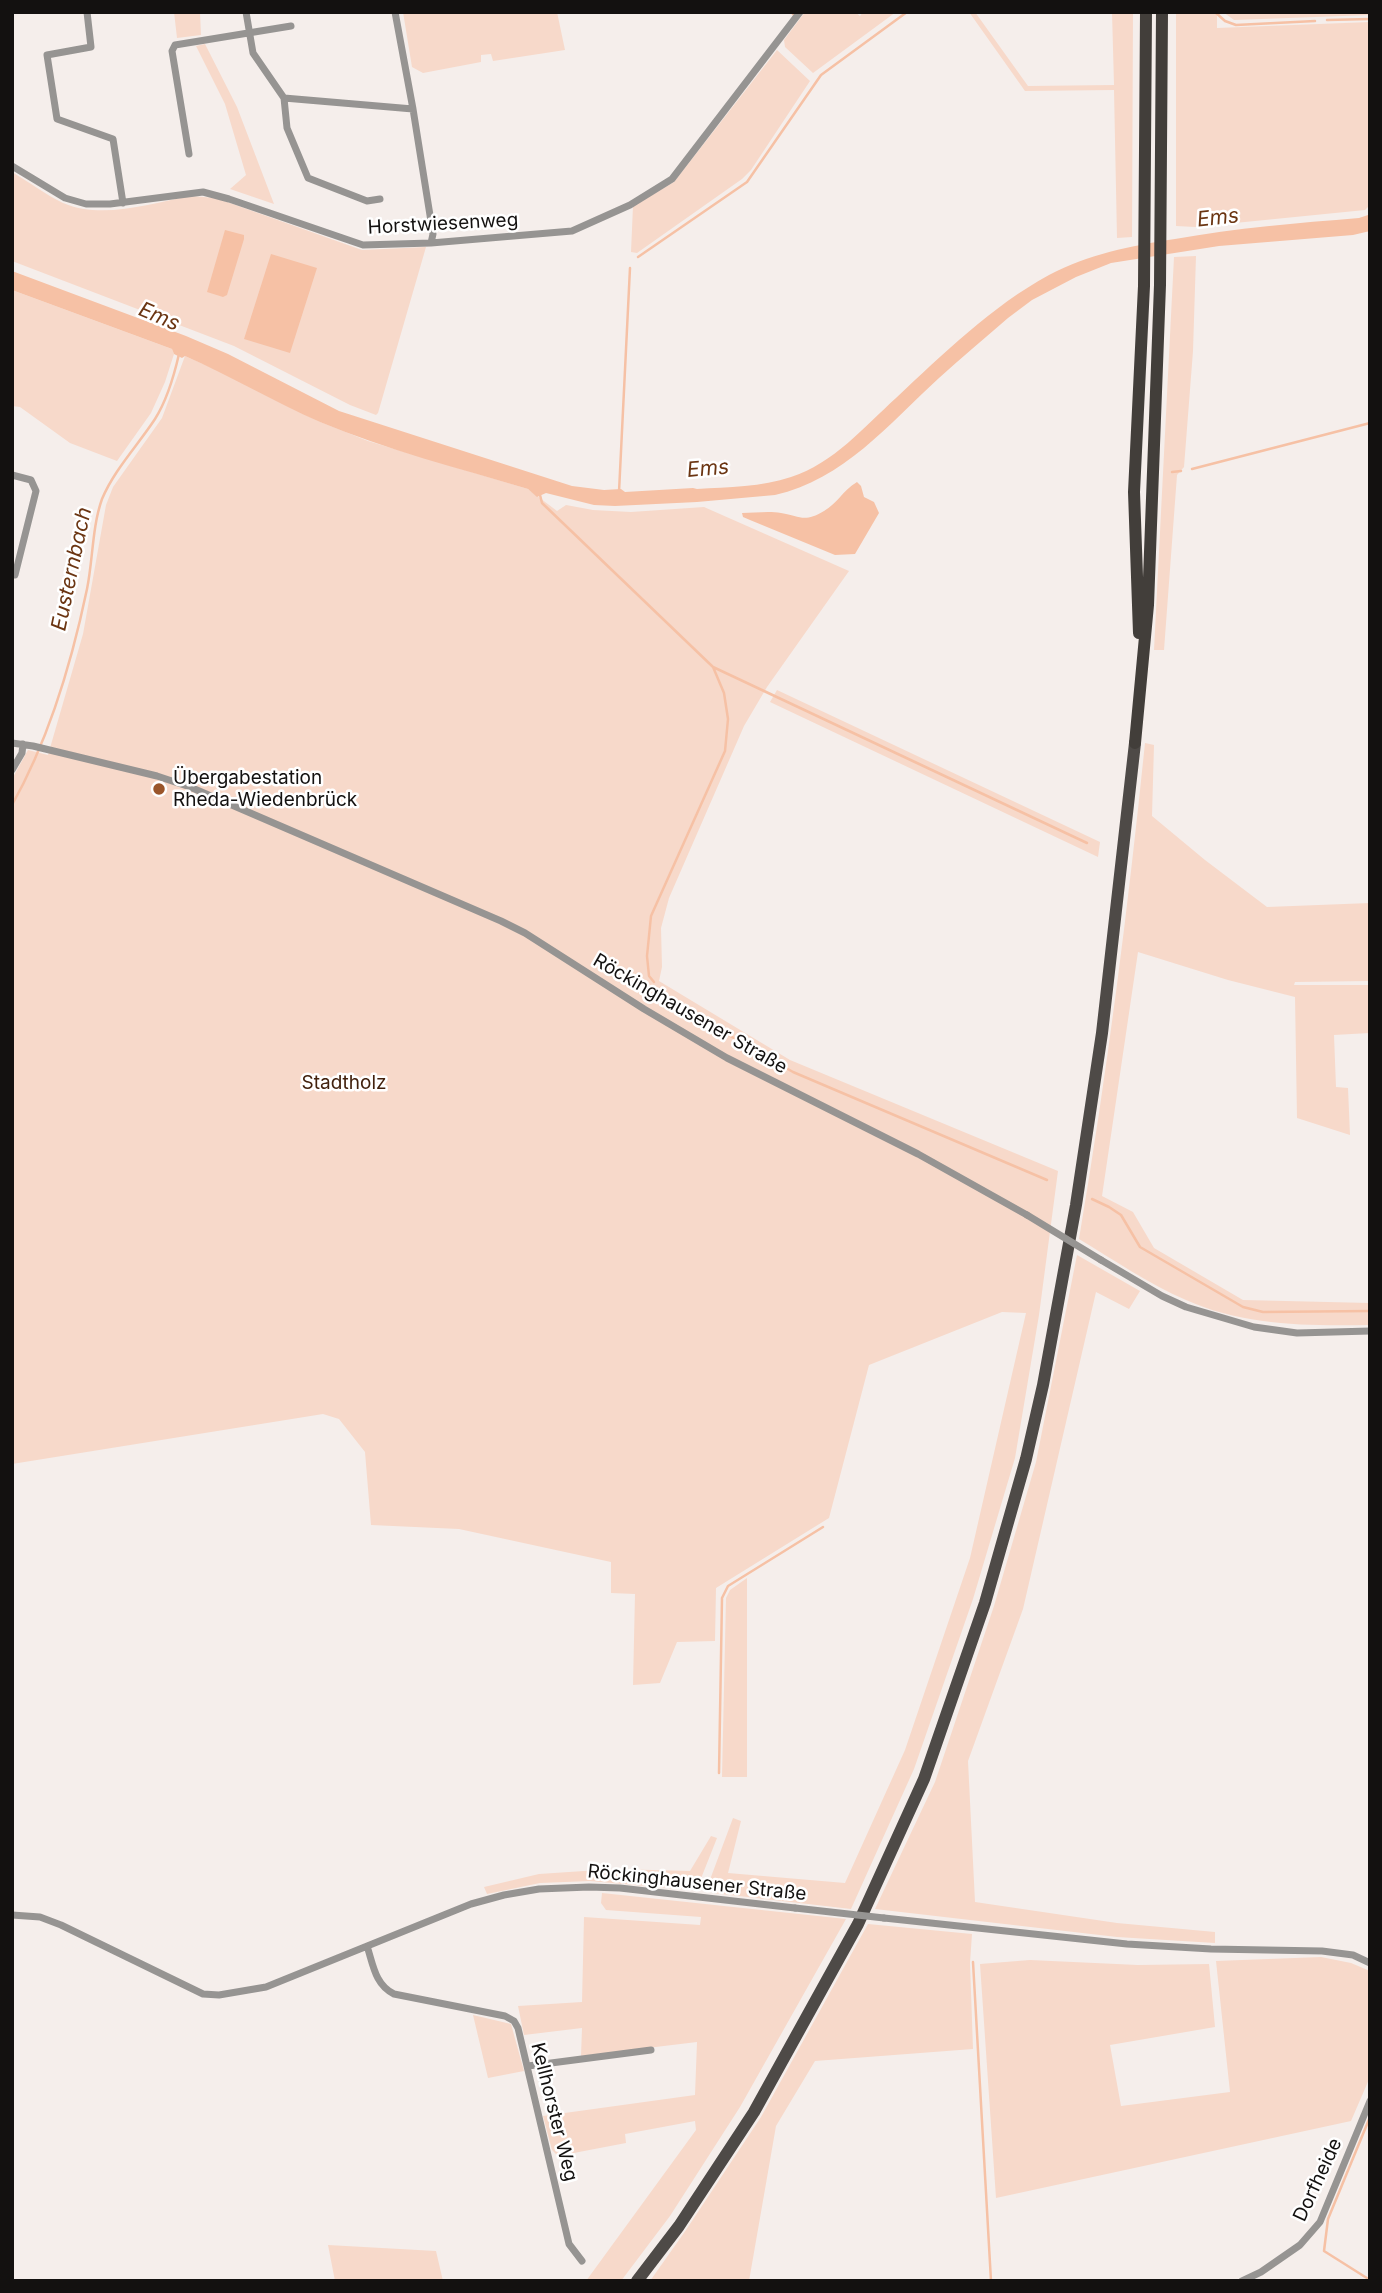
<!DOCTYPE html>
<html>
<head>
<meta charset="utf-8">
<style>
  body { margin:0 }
  #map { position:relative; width:1382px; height:2293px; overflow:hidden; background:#f5eeeb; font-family:Inter,sans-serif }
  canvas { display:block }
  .frame { position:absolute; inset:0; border:14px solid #131110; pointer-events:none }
</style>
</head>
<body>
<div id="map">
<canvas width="1382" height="2293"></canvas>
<div class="frame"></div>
</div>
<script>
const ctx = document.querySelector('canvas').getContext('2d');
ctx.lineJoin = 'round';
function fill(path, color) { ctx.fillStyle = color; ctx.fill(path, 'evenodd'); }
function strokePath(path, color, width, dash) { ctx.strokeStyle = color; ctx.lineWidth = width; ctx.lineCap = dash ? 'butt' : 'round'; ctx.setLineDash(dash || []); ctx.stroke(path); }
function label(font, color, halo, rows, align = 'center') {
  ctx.font = font + ' Inter,sans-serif'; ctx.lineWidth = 5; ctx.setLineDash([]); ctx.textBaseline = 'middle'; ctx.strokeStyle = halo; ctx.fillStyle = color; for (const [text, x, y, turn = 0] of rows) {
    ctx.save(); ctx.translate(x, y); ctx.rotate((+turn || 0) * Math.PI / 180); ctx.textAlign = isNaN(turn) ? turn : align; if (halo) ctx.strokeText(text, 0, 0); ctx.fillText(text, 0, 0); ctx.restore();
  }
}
fill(new Path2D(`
  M174 12H200L201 35 177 38Z
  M403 12H557L565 50 493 61 491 54 481 55V62L423 73 412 67Z
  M805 12H855L860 16 863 12H896L813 73 785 47 784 40Z
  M969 12H975L1028 86 1114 85 1112 12H1133L1132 237 1117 238 1114 90 1025 91Z
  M1176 12H1217V28L1370 22V205L1365 210 1195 227 1176 226Z
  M1223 12H1370V15L1234 20Z
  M205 44 237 107 274 204 230 189 246 175 225 104 196 46Z
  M777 50 810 81 751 170 742 179 637 253 631 252 633 206 674 182Z
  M12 172C29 182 46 195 63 203 103 220 151 203 191 196L216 198 362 250 426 247 378 413 376 415 350 405 234 346 12 261Z
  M1196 256 1193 351 1184 467 1177 475 1164 650H1154L1174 257Z
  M12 290 172 349 174 354 165 382 151 413 117 461 70 443 20 407 12 406Z
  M185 356 224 373 318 421 368 441 528 489 557 511 566 505 593 510 631 512 704 507 849 571 767 687 744 726 669 898 661 928 662 967 659 981 790 1060 1058 1171 1039 1315 1015 1458 973 1599 914 1769 851 1909 713 1893 708 1885 733 1818 741 1821 728 1873 845 1883 905 1750 970 1558 1026 1313 1002 1312 869 1365 829 1518 716 1588 715 1641 677 1642 660 1683 633 1685 635 1594 611 1593V1562L459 1529 371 1525 365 1452 339 1419 323 1414 12 1464V779L28 750 48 755 83 634 106 505 113 487 162 418Z
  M777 690 1100 842 1098 857 770 702Z
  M1145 743 1154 745 1152 816 1205 860 1267 907 1370 903V981L1295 982 1294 985H1370V1033L1334 1035 1336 1087 1348 1088 1350 1135 1297 1118 1295 997 1228 980 1138 952 1102 1196 1133 1212 1154 1248 1243 1300 1370 1303V1325C1308 1326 1244 1326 1186 1300 1149 1284 1114 1260 1079 1239 1107 1074 1128 909 1145 743Z
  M1077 1255 1140 1291 1129 1309 1096 1292 1023 1609 968 1761 975 1902 1117 1923 1215 1932V1943L1117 1937 875 1909 935 1782 994 1606 1036 1462Z
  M747 1578V1777H722L726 1598 730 1590Z
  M711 1836 717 1838 698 1886 691 1890 590 1881 540 1883 487 1894 484 1887 539 1874 614 1869 690 1871Z
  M602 1893 846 1919 740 2107 670 2216 621 2281H586L696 2130 695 2121 625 2134 626 2143 558 2156 552 2150 543 2116 695 2095 697 2042 581 2056 582 2028 524 2035 518 2006 582 2002 584 1917 700 1925 701 1917 606 1910 601 1903Z
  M868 1924 972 1934 970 1963 973 2049 815 2061 776 2126 749 2281H650L686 2230 761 2117Z
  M1321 1957 1351 1963 1370 1971V2077L1351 2121 996 2198 980 1964 1030 1960 1138 1965 1209 1964 1215 2027 1110 2045 1121 2106 1230 2092 1216 1961Z
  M473 2015 511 2024 524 2071 488 2078Z
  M328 2245 436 2251 443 2281H335Z`), '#f7d9ca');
fill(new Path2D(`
  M1370 211V231L1353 235 1219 246 1111 263 1076 277 1032 300 1008 318C985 338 961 358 939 378 889 424 843 480 775 495L697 502 615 506 594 505 546 493 537 497 528 489C458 468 387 450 320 422 274 402 231 376 185 356L182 358 174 354 172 349 12 290V271L186 336 228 354 339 411 572 486 604 490 621 489 625 492 693 488 697 489C728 487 762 487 791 477 833 464 865 426 896 398 943 354 992 306 1049 275 1089 254 1130 246 1175 239 1236 228 1298 223 1359 218L1368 215Z
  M225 230 244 235V239L227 295 223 297 207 292Z
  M271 254 317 268 290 353 244 339Z
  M857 482 861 486 864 497 874 502 879 513 855 554 835 555 750 520 743 517 742 513C754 513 769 511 781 513 800 516 804 523 824 511 838 503 842 491 857 482Z`), '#f6c1a5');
strokePath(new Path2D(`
  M1215 12 1225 21 1236 25 1315 21
  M793 14 795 12
  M1327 20 1370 19
  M638 257 747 182 821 75 907 12
  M1192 469 1370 423
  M1172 472 1181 471
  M619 492 630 268
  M540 495 542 503 713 667 1087 843
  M12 805C48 741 72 661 87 589 93 560 92 527 102 499 114 470 138 445 155 419 167 400 174 376 179 354
  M654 982 649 976 647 956 651 916 725 751 728 719 724 693 713 667
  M664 995 671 1002 793 1072 1047 1180
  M1092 1199 1109 1207 1121 1215 1140 1247 1243 1307 1263 1312 1370 1311
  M719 1773 722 1598 728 1586 823 1527
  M973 1962 991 2281
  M1370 2117 1328 2219 1324 2251 1370 2280`), '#f6c1a5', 2.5);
strokePath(new Path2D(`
  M87 12 91 47 47 55 57 119 113 139 123 203
  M246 12 253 53 284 98 287 128 308 178 367 201 380 199
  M395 12 413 109 433 234 431 243
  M284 98 413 109
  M189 154 172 51 175 45 291 26
  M12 166 65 198 86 204H110L203 192 229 199 363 245 431 243 572 231 630 205 672 179 800 12
  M12 475 31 480 36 491 15 575
  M12 743 33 746 157 776 190 787 501 921 525 933 644 1009 727 1058 918 1154 1027 1215
  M12 770 22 753 23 744
  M1101 1260 1162 1296 1186 1307 1254 1327 1297 1333 1370 1331
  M12 1915 40 1917 61 1925 203 1994 219 1995 266 1987 471 1904 504 1895 539 1889 589 1887 620 1888 795 1908
  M884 1918 1127 1944 1211 1949 1322 1951 1353 1955 1370 1963
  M367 1946C373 1964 375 1985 394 1994L505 2016 514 2021 518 2028 569 2244 582 2261
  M528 2066 651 2050
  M1242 2281 1261 2272 1300 2245 1320 2222 1370 2101`), '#969492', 7);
strokePath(new Path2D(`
  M637 2281 679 2226 754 2112 858 1924 924 1779 985 1603 1026 1459 1043 1385 1076 1205 1102 1033 1135 743`), '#4e4a47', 12);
strokePath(new Path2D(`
  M1139 633 1134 492 1144 286 1146 12
  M1135 743 1148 605 1160 285 1162 12`), '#423e3a', 12);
strokePath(new Path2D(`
  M1027 1215 1101 1260
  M795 1908 884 1918`), '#969492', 7);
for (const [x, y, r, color] of [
  [159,789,7,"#9a552a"]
]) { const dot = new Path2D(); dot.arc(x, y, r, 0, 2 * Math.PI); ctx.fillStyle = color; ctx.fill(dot); strokePath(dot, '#fff', 2.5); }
label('19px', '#131110', '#fff', [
  ["Horstwiesenweg",443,224,-3],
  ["Röckinghausener Straße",690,1014,30],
  ["Röckinghausener Straße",697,1883,6],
  ["Kellhorster Weg",554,2112,76],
  ["Dorfheide",1318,2180,-65]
]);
label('19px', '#131110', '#fff', [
  ["Übergabestation",173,778],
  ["Rheda-Wiedenbrück",173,800]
], 'left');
label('19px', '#42210d', '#fff', [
  ["Stadtholz",344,1083]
]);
label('italic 21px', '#6b3512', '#fff', [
  ["Ems",1218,218,-6],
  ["Ems",159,317,23],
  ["Ems",708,469,-5],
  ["Eusternbach",72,569,-78]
]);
</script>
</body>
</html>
